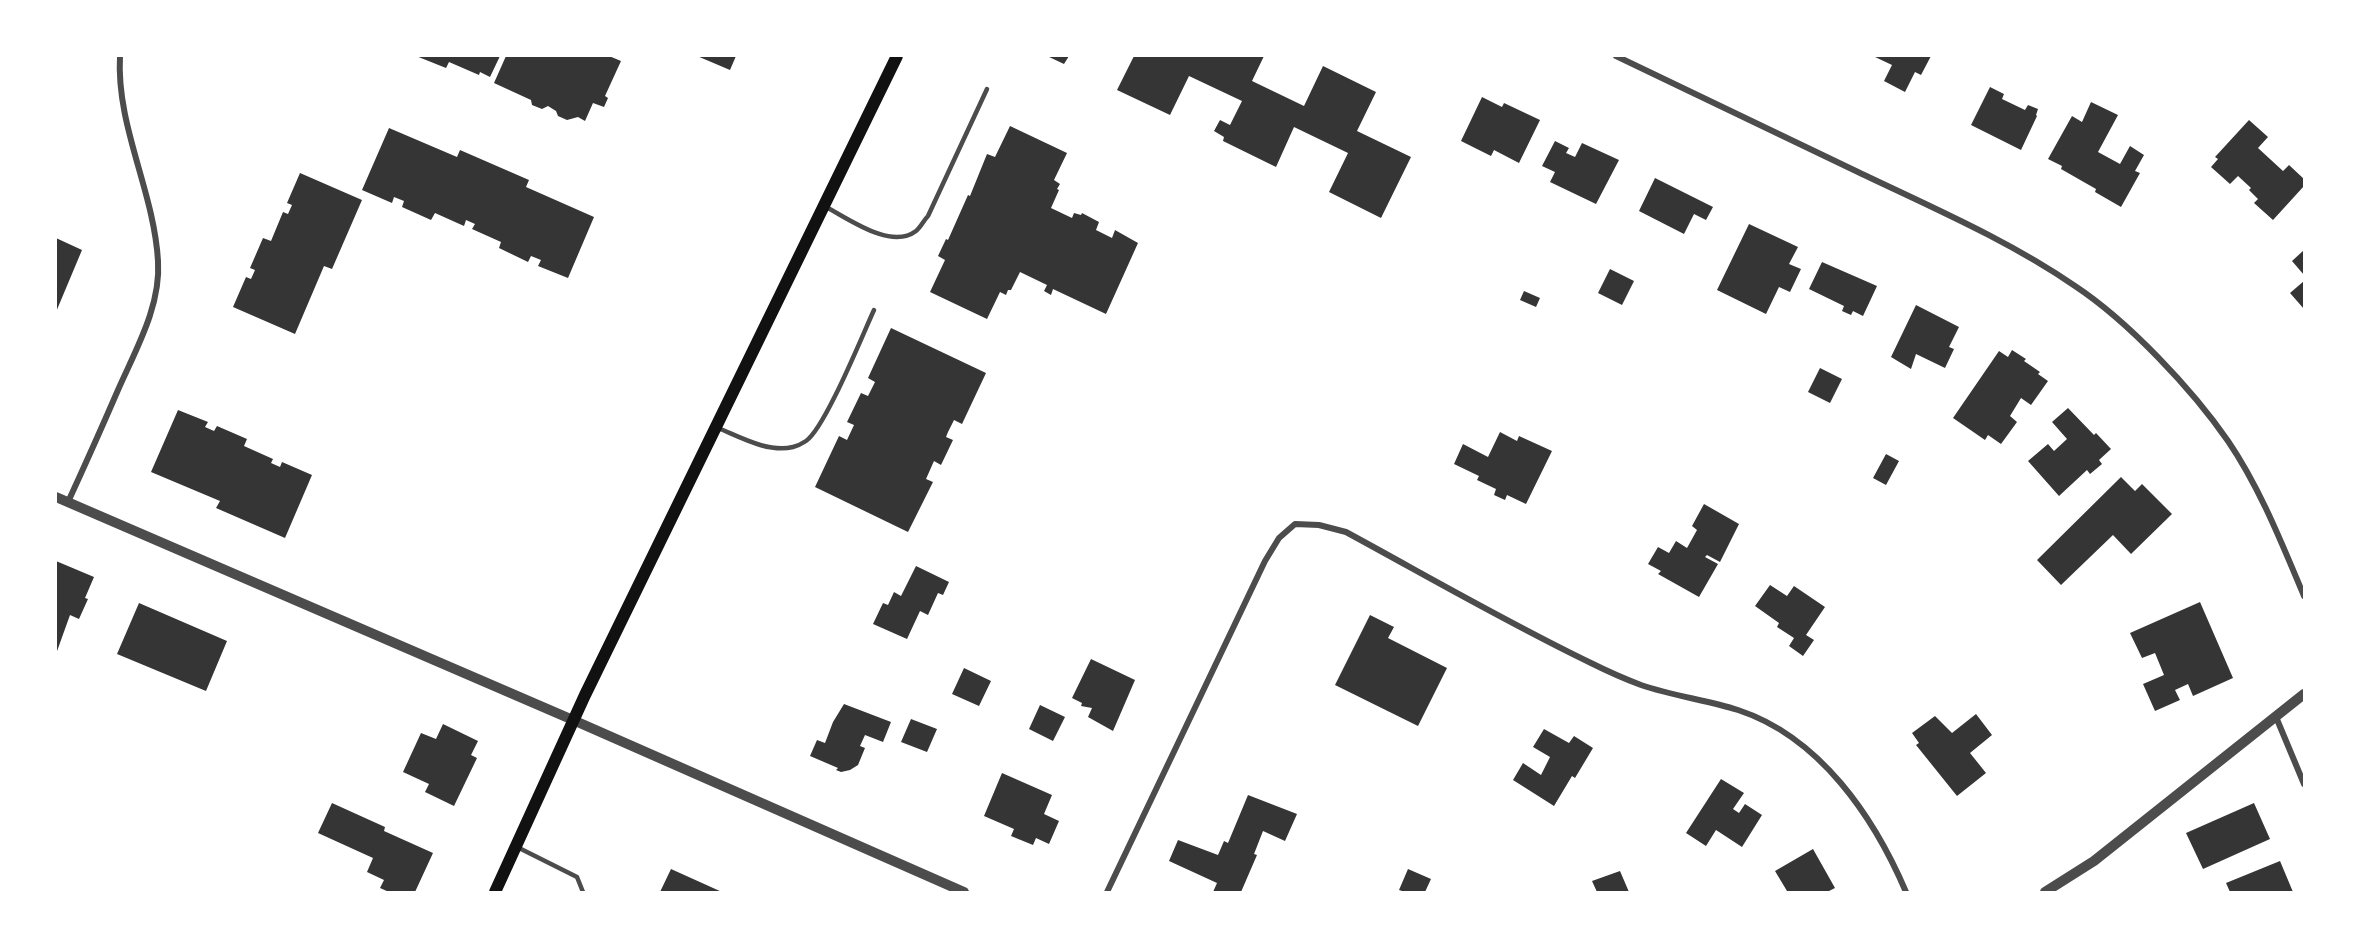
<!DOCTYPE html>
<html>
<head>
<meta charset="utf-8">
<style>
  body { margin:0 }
  #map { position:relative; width:2360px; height:948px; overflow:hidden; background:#fff; font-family:Manrope,sans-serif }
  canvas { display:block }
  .frame { position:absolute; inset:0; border:57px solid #fff; pointer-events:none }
</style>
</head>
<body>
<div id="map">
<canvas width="2360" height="948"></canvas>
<div class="frame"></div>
</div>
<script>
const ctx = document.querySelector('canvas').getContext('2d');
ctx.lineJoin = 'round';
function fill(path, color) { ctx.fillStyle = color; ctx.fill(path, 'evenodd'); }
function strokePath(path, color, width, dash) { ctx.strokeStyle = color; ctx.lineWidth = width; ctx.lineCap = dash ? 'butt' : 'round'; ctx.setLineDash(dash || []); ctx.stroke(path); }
fill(new Path2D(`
  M416 56H500L490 77 480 72 479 75 449 62 446 68Z
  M506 56H563L567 57 568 56H609L621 61 605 96 608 98 604 107 593 103 585 121 578 117 567 120 558 116 556 111 548 106 542 109 532 105 531 100 494 83Z
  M697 56H736L730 70Z
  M1047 56H1069L1064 64Z
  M1134 56H1264L1252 81 1304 106 1323 66 1376 92 1357 131 1411 157 1381 218 1329 192 1348 153 1294 127 1276 167 1223 141 1224 137 1214 131 1220 120 1230 125 1242 101 1189 76 1170 115 1117 90Z
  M1873 56H1931L1921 75 1915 72 1905 92 1884 81 1892 65Z
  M1990 87 2004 94 2002 99 2025 110 2028 105 2038 109 2036 115 2037 116 2021 150 1971 125Z
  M1482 97 1502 107 1504 103 1540 120 1519 163 1494 150 1491 156 1461 141Z
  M2091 102 2118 115 2098 152 2120 164 2130 146 2144 155 2135 171 2140 173 2121 207 2095 192 2096 189 2061 169 2062 166 2048 159 2072 116 2082 122Z
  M2249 120 2268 137 2258 148 2283 171 2289 165 2304 179V186L2273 220 2254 203 2258 199 2249 190 2251 188 2238 176 2230 184 2211 167 2218 159 2215 157Z
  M1010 126 1067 153 1054 180 1060 184 1057 189 1059 190 1051 208 1072 218 1074 213 1081 215 1082 213 1099 222 1096 230 1112 238 1115 230 1138 243 1106 314 1053 289 1051 295 1044 291 1047 285 1020 272 1011 290H1008L1006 295 1000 292 987 319 930 292 945 260 938 256 946 239 948 240 968 195 970 196 987 154 995 157Z
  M389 128 457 157 460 150 529 180 526 187 594 217 568 278 538 266 541 260 531 256 528 262 499 248 501 242 472 229 475 224 466 220 464 226 435 213 431 220 402 207 404 201 394 197 392 203 362 190Z
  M1555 141 1569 148 1566 153 1575 157 1582 143 1619 160 1596 204 1550 182 1555 172 1542 166Z
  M300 173 362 200 332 269 324 266 295 334 233 307 246 277 251 279 255 270 250 268 263 238 271 241 283 212 288 214 292 205 287 203Z
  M1655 178 1713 207 1706 220 1694 214 1684 234 1639 211Z
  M1749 224 1798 247 1789 264 1801 269 1790 292 1779 287 1766 314 1717 290Z
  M56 238 82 250 56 312Z
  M2304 250V275L2292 261Z
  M1822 262 1877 286 1863 316 1853 311 1851 315 1842 311 1844 306 1809 289Z
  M1610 269 1634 281 1622 305 1598 293Z
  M2304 281V309L2290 293Z
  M1524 291 1540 298 1536 307 1520 300Z
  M1916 305 1959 327 1949 347 1954 349 1945 368 1916 354 1911 369 1891 357Z
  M891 328 986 373 962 424 954 420 948 432 946 437 953 440 941 465 934 461 926 479 933 482 908 532 815 487 839 436 847 440 854 425 847 422 861 393 868 396 875 382 868 378Z
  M2012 350 2026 359 2024 361 2040 372 2038 374 2048 381 2031 405 2021 398 2010 416 2017 422 2001 444 1988 435 1985 440 1953 418 1999 351 2008 357Z
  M1820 368 1842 379 1830 403 1808 392Z
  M2068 408 2094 435 2096 433 2111 449 2099 460 2102 464 2090 474 2087 470 2059 496 2028 461 2048 444 2054 451 2067 439 2052 422Z
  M178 410 208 422 205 427 214 431 217 426 247 439 244 446 273 459 271 463 280 467 282 462 312 475 285 538 216 508 220 501 151 472Z
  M1500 432 1517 441 1519 436 1552 451 1526 504 1507 495 1505 500 1494 495 1496 489 1477 480 1479 476 1454 464 1463 444 1488 457Z
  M1886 454 1899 461 1886 485 1873 478Z
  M2121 477 2135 491 2142 484 2172 514 2131 554 2113 535 2061 585 2037 560Z
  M1704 504 1739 524 1720 562 1707 555 1705 557 1718 564 1699 597 1658 574 1661 571 1648 564 1658 547 1669 553 1676 541 1687 548 1697 530 1692 526Z
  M56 561 94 577 85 598 88 599 79 619 70 615 56 654Z
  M916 566 949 582 943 595 938 593 928 615 920 611 907 639 873 624 883 603 888 605 894 592 901 596Z
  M1770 585 1787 596 1794 586 1825 607 1806 635 1814 640 1803 656 1789 646 1794 638 1777 627 1779 623 1755 606Z
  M2200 602 2233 678 2193 696 2188 684 2175 690 2180 700 2155 711 2143 684 2164 675 2155 653 2142 658 2130 633Z
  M139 603 227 641 206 691 117 654Z
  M1370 615 1394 627 1388 638 1447 668 1418 726 1335 685Z
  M1091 659 1135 680 1113 731 1088 717 1092 708 1081 706 1082 703 1072 698Z
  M964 668 991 681 979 706 952 694Z
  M844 704 891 722 883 742 865 735 860 746 865 748 858 765 850 770 841 772 836 770 838 768 810 756 817 740 825 743 833 722Z
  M1040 705 1065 717 1053 741 1029 729Z
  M1976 714 1992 735 1970 753 1986 773 1957 796 1916 745 1919 743 1912 733 1935 716 1952 733Z
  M911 719 937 729 927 752 901 742Z
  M443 724 478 741 471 755 477 758 454 806 425 792 429 784 403 772 421 733 436 739Z
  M1544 729 1569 743 1574 736 1593 748 1575 778 1572 776 1554 806 1513 780 1523 763 1541 775 1550 757 1533 747Z
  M1002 773 1052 795 1044 814 1059 821 1049 844 1036 838 1033 845 1011 836 1014 829 984 816Z
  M1721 779 1744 793 1733 809 1739 813 1745 804 1762 815 1742 847 1716 830 1706 846 1686 833Z
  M1248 795 1297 814 1285 841 1263 831 1254 854 1257 855 1241 892H1213L1217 883 1169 861 1178 840 1218 855 1224 841 1228 843Z
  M332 803 385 827 384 831 433 853 415 892H389L380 888 384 880 367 872 373 858 318 833Z
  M2254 803 2270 839 2203 869 2186 833Z
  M1813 849 1835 888 1827 892H1784L1787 891 1775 871Z
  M2280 861 2293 892H2230L2226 883Z
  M671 869 722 892H660Z
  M1408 869 1431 879 1425 892H1405L1399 890Z
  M1620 871 1629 892H1597L1592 881Z`), '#353535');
strokePath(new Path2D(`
  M826 207C849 219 891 250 916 231 921 227 924 220 928 216L987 89
  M718 428C740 437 768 453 793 447 797 446 803 443 806 441 825 428 862 336 874 310
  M517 847 577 877 583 892`), '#4c4c4c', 4.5);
strokePath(new Path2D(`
  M1616 56C1696 94 1777 133 1858 172 1931 207 2008 240 2075 286 2128 321 2192 389 2228 441 2260 488 2282 544 2304 596
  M68 502C85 465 102 427 118 390 136 349 161 306 158 261 154 191 116 126 120 56
  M2276 717 2304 784
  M1107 892 1265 561 1279 538 1295 524 1319 525 1346 532C1427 576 1508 623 1591 663 1607 671 1625 679 1641 685 1673 696 1707 700 1738 710 1820 737 1874 817 1906 892`), '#4c4c4c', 6);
strokePath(new Path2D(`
  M56 497 573 720 964 892
  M2045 892 2094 861 2304 694`), '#4c4c4c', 10);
strokePath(new Path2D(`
  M495 892 585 695 897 56`), '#111', 12);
</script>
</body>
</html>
